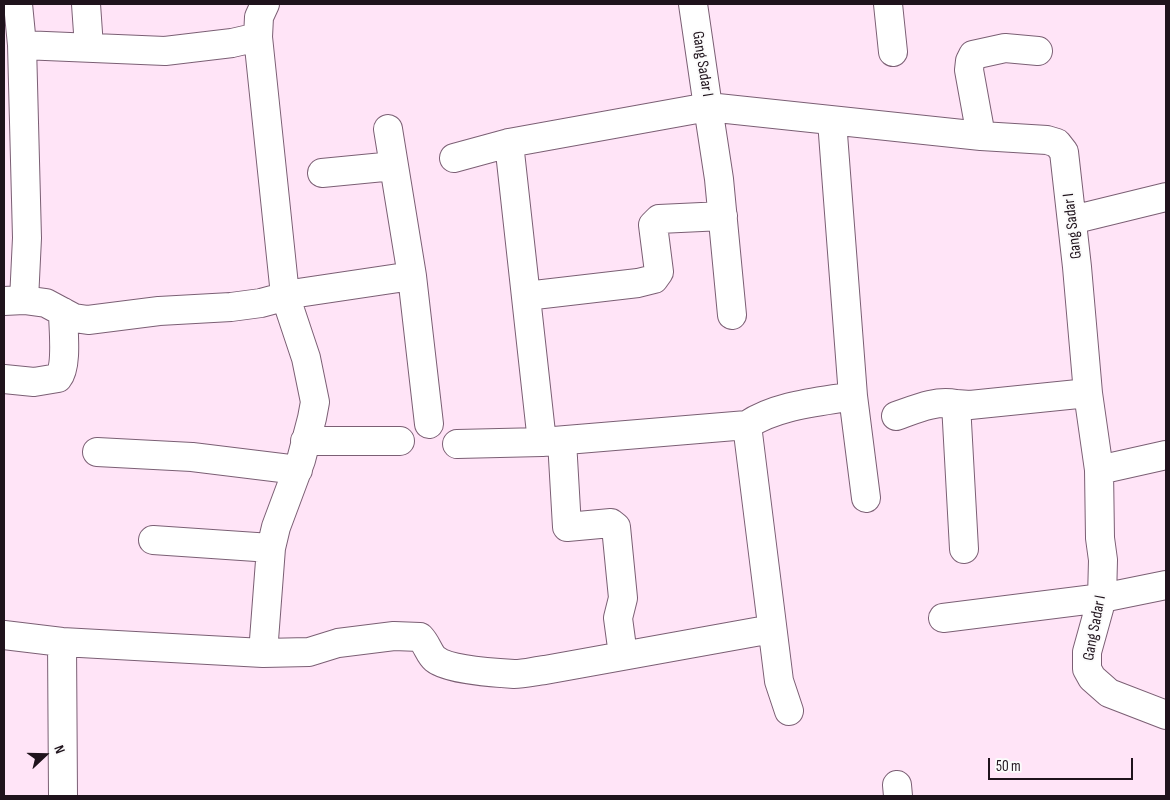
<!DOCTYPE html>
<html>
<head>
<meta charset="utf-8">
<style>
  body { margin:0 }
  #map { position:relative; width:1170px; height:800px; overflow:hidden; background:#ffe4f7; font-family:"Sofia Sans Condensed",sans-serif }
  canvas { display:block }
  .frame { position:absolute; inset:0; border:5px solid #1f131c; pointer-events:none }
  .north { position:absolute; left:20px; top:730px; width:50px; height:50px; -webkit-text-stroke:4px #fbfbfb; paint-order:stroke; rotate:69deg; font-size:14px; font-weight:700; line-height:20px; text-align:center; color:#1f131c }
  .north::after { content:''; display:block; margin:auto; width:18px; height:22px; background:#1f131c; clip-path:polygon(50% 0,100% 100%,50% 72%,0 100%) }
  .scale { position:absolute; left:988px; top:758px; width:145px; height:22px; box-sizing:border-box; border:2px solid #1f131c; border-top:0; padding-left:6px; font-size:15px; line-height:18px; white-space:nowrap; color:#1f131c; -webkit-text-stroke:4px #fbfbfb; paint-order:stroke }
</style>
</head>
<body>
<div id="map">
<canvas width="1170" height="800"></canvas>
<div class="frame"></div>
<div class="north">N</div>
<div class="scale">50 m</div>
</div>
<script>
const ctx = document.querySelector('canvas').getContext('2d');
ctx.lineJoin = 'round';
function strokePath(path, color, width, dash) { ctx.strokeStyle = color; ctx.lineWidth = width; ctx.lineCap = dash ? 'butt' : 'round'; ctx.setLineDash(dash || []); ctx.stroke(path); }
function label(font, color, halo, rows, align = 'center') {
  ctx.font = font + ' "Sofia Sans Condensed",sans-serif'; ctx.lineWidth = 4; ctx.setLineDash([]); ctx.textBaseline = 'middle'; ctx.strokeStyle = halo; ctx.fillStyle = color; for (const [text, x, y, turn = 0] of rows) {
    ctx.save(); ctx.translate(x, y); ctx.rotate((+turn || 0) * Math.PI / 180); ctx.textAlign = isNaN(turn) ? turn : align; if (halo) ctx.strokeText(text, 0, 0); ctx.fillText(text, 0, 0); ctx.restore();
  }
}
const minor = new Path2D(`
  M18 4 22 45
  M86 4 89 47
  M693 4 708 107 981 136 1047 140 1057 143 1064 152 1077 267 1088 393 1099 470 1100 538 1103 560 1102 598 1087 652V669L1092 678 1109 693 1166 715
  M888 4 893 52
  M388 129 412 276 429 424
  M981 136 969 70 970 61 973 55 1005 48 1038 51
  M509 143 542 442
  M454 158 509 143 708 107 719 179 732 315
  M322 173 394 166
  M1072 220 1166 197
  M526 296 638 283 654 279 659 272 653 225 659 219 723 216
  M24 300 27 238 22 45 165 51 232 43 258 37
  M4 301 24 300 46 303 74 318 88 320 159 311 231 307 261 303 298 293 412 276
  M4 379 34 382 58 378C68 366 63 328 63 312
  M853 396 866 498
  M896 416C916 409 935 400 956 404
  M747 425 779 681 789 711
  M305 441H400
  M562 441 567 527 611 523 616 527 623 598 618 618 623 655
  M457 444 542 442 747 425C777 405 819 402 853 396L832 121
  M97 452 192 457 298 470
  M1099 470 1166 455
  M153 540 271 548
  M964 549 956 404 970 405 1088 393
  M943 618 1102 598 1166 585
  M4 635 62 642 263 653 309 652 338 643 394 636 420 637C427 644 429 654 435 659 448 670 497 673 514 674 525 674 535 671 545 670L772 629
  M62 642 63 796
  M263 653 271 548 276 527 301 460 312 418 315 402 306 358 285 295 258 37 259 17 265 4
  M897 785 898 796`);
strokePath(minor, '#7b5f74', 30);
strokePath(minor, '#fff', 28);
label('16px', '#1f131c', '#fbfbfb', [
  ["Gang Sadar I",702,64,81],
  ["Gang Sadar I",1073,226,-97],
  ["Gang Sadar I",1095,628,-79]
]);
</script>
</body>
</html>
